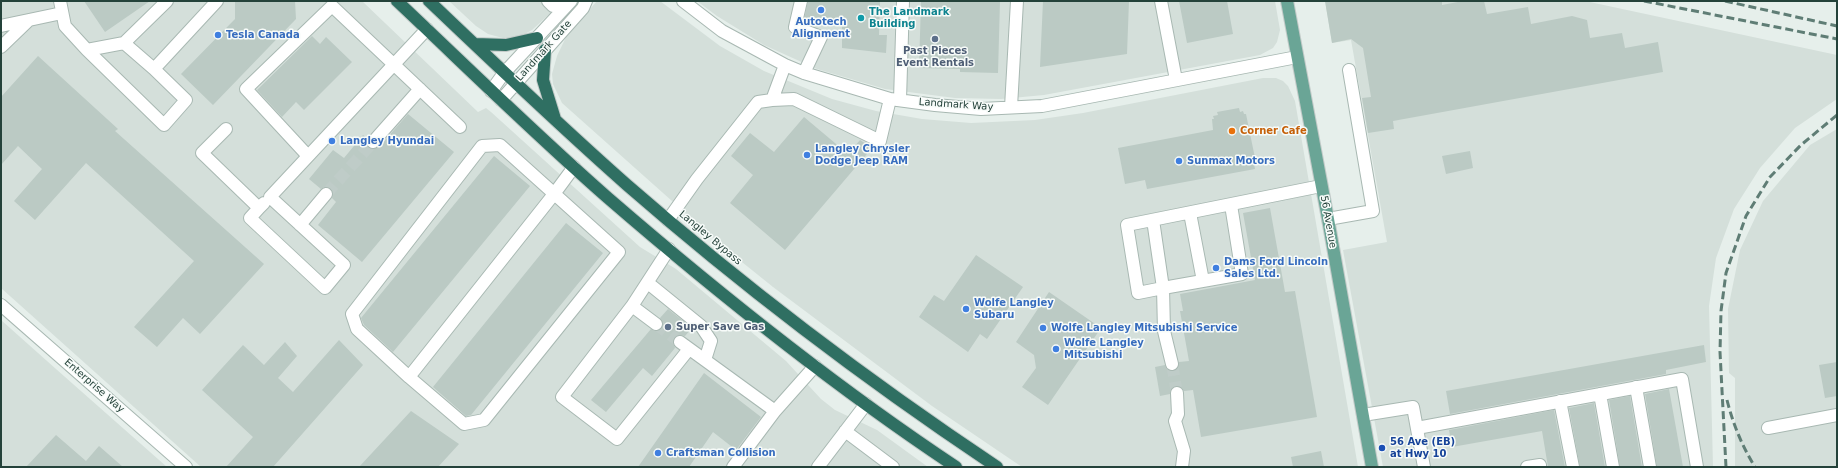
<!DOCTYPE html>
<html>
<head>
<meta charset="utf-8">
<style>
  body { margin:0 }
  #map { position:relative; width:1838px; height:468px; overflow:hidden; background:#e6efeb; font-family:"DejaVu Sans",sans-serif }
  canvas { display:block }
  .frame { position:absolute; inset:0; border:2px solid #24423a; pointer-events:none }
</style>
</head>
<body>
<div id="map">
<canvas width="1838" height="468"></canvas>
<div class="frame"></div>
</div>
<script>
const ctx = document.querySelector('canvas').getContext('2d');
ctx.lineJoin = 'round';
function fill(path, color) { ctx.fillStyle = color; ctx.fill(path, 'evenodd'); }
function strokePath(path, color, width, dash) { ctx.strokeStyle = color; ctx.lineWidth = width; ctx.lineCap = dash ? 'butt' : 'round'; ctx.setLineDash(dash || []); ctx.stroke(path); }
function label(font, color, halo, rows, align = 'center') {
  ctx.font = font + ' "DejaVu Sans",sans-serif'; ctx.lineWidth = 3; ctx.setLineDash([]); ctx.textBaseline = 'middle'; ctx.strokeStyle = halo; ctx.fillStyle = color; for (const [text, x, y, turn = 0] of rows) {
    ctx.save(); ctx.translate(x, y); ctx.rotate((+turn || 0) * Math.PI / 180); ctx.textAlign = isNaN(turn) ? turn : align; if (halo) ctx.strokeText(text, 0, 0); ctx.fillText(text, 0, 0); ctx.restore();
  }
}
fill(new Path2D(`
  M1 1H362L478 112 486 108 491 112 640 247 676 269 786 361 821 399 835 410 877 430 928 467H201L1 288Z
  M449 1H564L532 30 523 35 514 38H503L488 34 476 26Z
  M597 1H660L720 46 764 71 832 99 876 111 922 119 971 123 1035 120 1083 113 1263 78H1276L1283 81 1288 86 1295 101 1358 467H1022L932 406 773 287 727 250 562 103 553 84 552 74 557 56 567 35Z
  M697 1H1275L1280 30 1277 42 1273 48 1260 55 1044 95 1001 99 955 98 885 89 817 69 764 45 717 16Z
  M1325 1H1585L1837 55V99L1795 128 1760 168 1734 209 1716 258 1709 306 1713 467H1383L1343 250 1387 242 1351 40 1332 43Z
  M1837 129V467H1735V378L1729 373 1728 309 1740 250 1763 201 1810 145Z
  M1 320 56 369 167 467H1Z`), '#d4dfda');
fill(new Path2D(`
  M84 1H150L105 32Z
  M235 1H295L296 19 213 105 181 74 235 19Z
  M808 1H880L879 35H887L886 53 842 48V26L804 20Z
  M921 1H1000L998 73 960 72V69L919 68Z
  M1043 1H1129L1127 54 1040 67Z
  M1179 1H1227L1233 34 1187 43Z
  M1325 1H1442V5L1463 1H1484L1487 14 1528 7 1531 24 1572 16 1587 20 1590 38 1622 33 1625 48 1658 42 1663 72 1393 121 1394 129 1368 133 1362 98 1371 97 1363 48 1351 39 1332 43Z
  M312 36 320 44 326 37 352 62 304 110 296 102 282 117 257 90Z
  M38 56 118 129 115 131 264 264 200 334 183 318 157 347 134 327 194 261 86 163 35 220 14 201 42 169 18 146 1 165V97Z
  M1239 108 1240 112 1243 111 1244 114H1246L1255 158H1253L1255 169 1147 189 1145 180 1125 184 1118 148 1213 130 1212 119H1214L1213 116 1218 115 1217 112Z
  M408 114 454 152 362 262 318 225 336 202 332 198 333 192 330 188 324 187 321 189 309 179 333 150 344 158 363 135 367 138 366 144 368 148 372 149 379 147Z
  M804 117 848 154 860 140 872 148 785 250 730 203 753 175 731 156 750 133 774 152Z
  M1470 151 1473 168 1446 174 1442 156Z
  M494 156 530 186 393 352 364 325 361 318Z
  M1270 208 1285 292 1295 291 1317 417 1201 437 1193 390 1184 391 1181 387 1176 386 1171 389 1170 394 1160 396 1155 367 1165 365 1167 369 1173 371 1177 369 1179 362 1189 361 1180 311H1183L1180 294 1255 280 1243 213Z
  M566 223 603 253 471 415 466 416 433 387Z
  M976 255 1023 287 987 339 980 334 968 352 919 317 934 295 944 301Z
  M1049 292 1101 328 1048 405 1022 387 1036 368 1034 355 1016 342Z
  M668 309 692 328 685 336 680 335 674 337 673 342 675 348 652 376 643 368 606 412 591 400 651 329 655 331 662 329 663 325 660 318Z
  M339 340 363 365 273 467H226L253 437 202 390 243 345 264 365 285 342 297 356 278 378 293 392Z
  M1704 345 1706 362 1666 370V374L1450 414 1446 391Z
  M1837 362V396L1825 398 1819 365Z
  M704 373 761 417 736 450 713 432 689 467H638Z
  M1669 389 1683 467H1657L1645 394Z
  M1630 396 1642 467H1620L1609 400Z
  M1594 403 1605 467H1580L1569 408Z
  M1554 410 1565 467H1548L1542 431 1452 447 1451 443 1447 440 1450 436 1449 430Z
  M411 411 459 444 438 467H359Z
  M56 435 86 461 99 446 123 467H26Z
  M1321 451 1324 467H1293L1291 457Z`), '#bbcac4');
strokePath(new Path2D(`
  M326 194 373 142
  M656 324 680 342
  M1172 364 1177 393`), '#bfccc8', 12, [12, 6]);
const minor = new Path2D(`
  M60 1 65 26 87 50 124 43 154 69 217 1
  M548 1 553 6H566L564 2
  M683 1 722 31 785 65 804 73 890 99 935 105 981 109 1042 106 1297 57
  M801 1 795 27 821 37 804 73
  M1161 1 1176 80
  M1 26 62 13
  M124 43 167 1
  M1 47 28 21
  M87 50 164 125 186 100 154 69
  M491 91 504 73 571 1
  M501 100 583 8 586 1
  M772 100 794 99 880 141 890 99
  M900 100 903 1
  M1011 107 1017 1
  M226 129 202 153 259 208 264 203
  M373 142 420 89
  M308 156 246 89 332 6 460 127
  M259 208 250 218 325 288 344 265 270 197 427 29
  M1190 213 1203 281
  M1328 219 1373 211 1349 70
  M668 220 697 179 758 102 772 100 785 65
  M1153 220 1163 288 1138 293 1127 225 1321 186
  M300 225 326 194
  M648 283 701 326 711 341 705 360
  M1 305 186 467
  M632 306 562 397 617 439 689 349
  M656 324 632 306 669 249
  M680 342 775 411 815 366
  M1172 364 1164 331 1163 288 1242 274 1231 205
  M409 377 357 329 352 314 482 146 500 145 619 252 484 420 464 424 409 377 554 194 574 167
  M1636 387 1650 467
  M1177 393 1178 414 1175 421 1184 451 1182 467
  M1600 394 1613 467
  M1560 401 1573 467
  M1363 415 1413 407 1424 467
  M1417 428 1682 379 1697 467
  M1768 428 1837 415
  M845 431 893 467
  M733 467 775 411
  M818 467 866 404
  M1527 467 1540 465V467`);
const major = new Path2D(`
  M1287 1 1328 219 1372 467`);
const highway = new Path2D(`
  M397 1C467 67 536 135 608 198 719 294 834 386 956 467
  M429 1C494 63 559 125 627 185 744 287 868 381 997 467
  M475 44 506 45 537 38
  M545 50 543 80 555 119`);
strokePath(minor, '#a8b8b2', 14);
strokePath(major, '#c2cac8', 14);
strokePath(highway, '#c2cac8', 14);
strokePath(minor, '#fff', 12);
strokePath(major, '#6aa596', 12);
strokePath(highway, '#2f6f62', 12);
strokePath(new Path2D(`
  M1644 1 1837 39
  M1725 1 1837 26
  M1727 400C1733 424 1742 446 1755 467
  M1726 467 1720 352 1721 311 1726 273 1746 216 1770 177 1801 145 1837 115`), '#5f7d75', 3, [8, 4]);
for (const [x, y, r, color] of [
  [821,10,4,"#3f7fe0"],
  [861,18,4,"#0f9aa8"],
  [218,35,4,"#3f7fe0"],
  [935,39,4,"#5c6f8a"],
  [1232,131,4,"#e8710a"],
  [332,141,4,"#3f7fe0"],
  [807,155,4,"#3f7fe0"],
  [1179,161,4,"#3f7fe0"],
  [1216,268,4,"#3f7fe0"],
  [966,309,4,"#3f7fe0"],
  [668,327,4,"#5c6f8a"],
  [1043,328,4,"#3f7fe0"],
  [1056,349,4,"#3f7fe0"],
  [1382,448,4,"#1a4fb4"],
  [658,453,4,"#3f7fe0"]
]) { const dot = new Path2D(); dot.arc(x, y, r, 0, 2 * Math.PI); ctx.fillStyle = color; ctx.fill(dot); strokePath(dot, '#f7fbf9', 1.5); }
label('bold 10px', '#0d838f', '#f7fbf9', [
  ["The Landmark",869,12],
  ["Building",869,24]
], 'left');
label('bold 10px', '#366cbe', '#f7fbf9', [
  ["Autotech",821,22,"center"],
  ["Alignment",821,34,"center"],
  ["Tesla Canada",226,35],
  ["Langley Hyundai",340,141],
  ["Langley Chrysler",815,149],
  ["Dodge Jeep RAM",815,161],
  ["Sunmax Motors",1187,161],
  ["Dams Ford Lincoln",1224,262],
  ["Sales Ltd.",1224,274],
  ["Wolfe Langley",974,303],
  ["Subaru",974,315],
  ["Wolfe Langley Mitsubishi Service",1051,328],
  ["Wolfe Langley",1064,343],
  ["Mitsubishi",1064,355],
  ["Craftsman Collision",666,453]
], 'left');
label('10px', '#24423a', '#f7fbf9', [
  ["Landmark Gate",544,51,-48],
  ["Landmark Way",956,105,4],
  ["56 Avenue",1328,222,80],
  ["Langley Bypass",710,238,40],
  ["Enterprise Way",94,386,41]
]);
label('bold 10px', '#4e5e75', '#f7fbf9', [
  ["Past Pieces",935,51],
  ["Event Rentals",935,63],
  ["Super Save Gas",676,327,"left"]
]);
label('bold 10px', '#c56008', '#f7fbf9', [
  ["Corner Cafe",1240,131]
], 'left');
label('bold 10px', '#164399', '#f7fbf9', [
  ["56 Ave (EB)",1390,442],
  ["at Hwy 10",1390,454]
], 'left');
</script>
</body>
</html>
